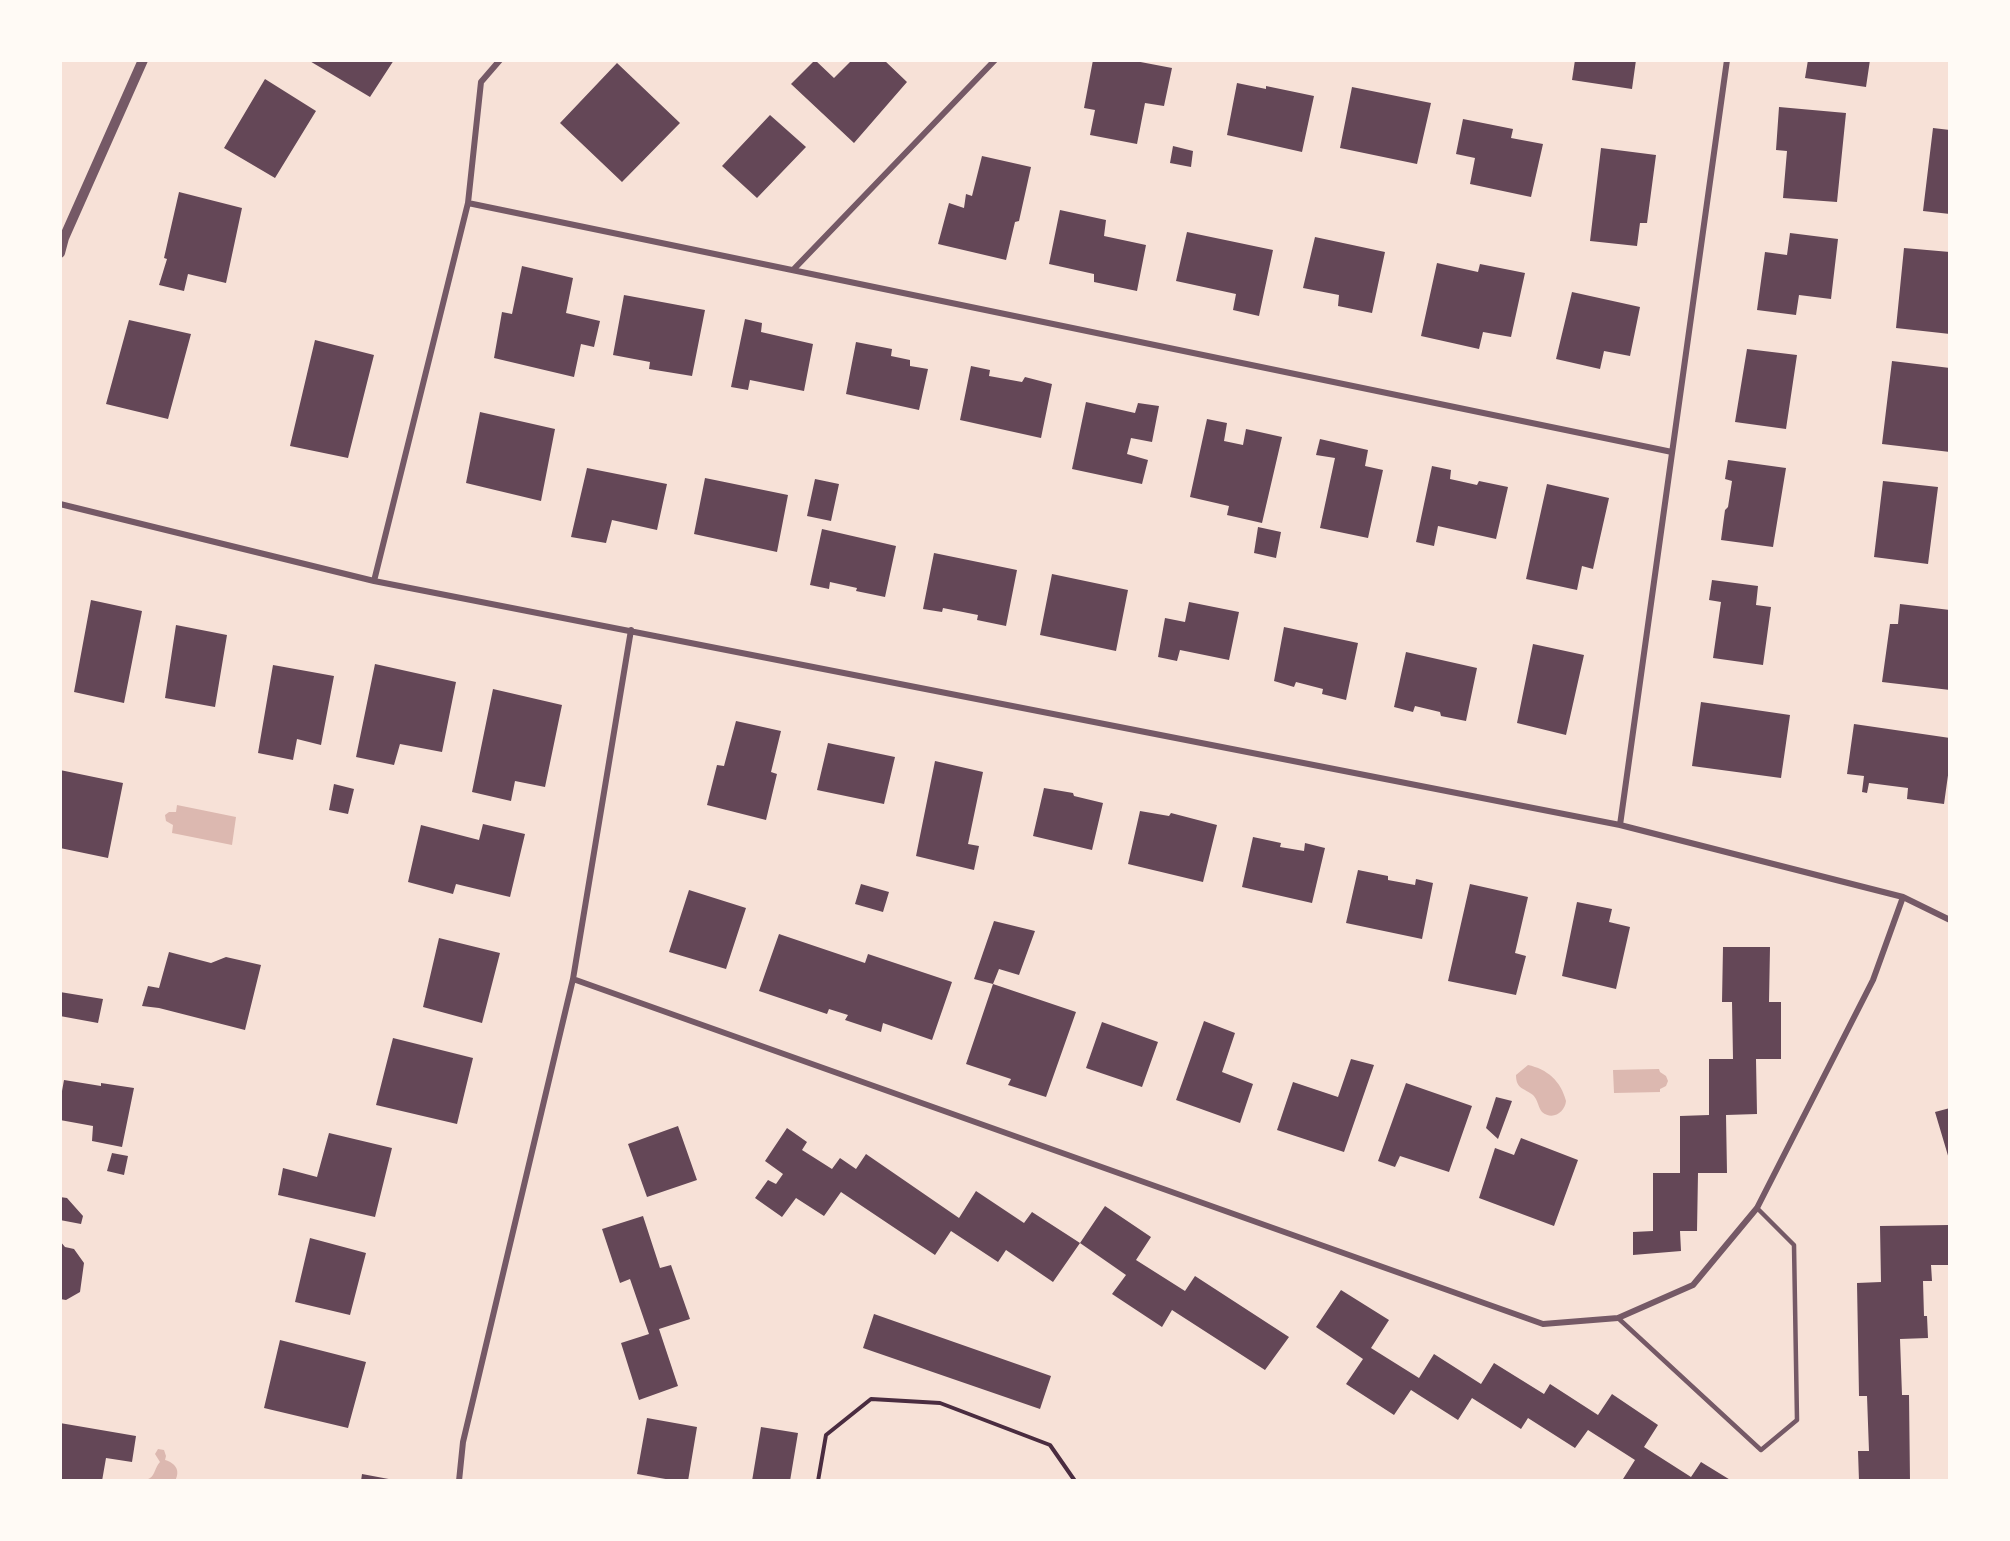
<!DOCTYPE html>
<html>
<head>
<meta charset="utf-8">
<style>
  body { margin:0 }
  #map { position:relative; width:2010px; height:1541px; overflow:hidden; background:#f7e1d7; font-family:"Golos Text",sans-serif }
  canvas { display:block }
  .frame { position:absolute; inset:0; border:62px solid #fffaf5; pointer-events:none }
</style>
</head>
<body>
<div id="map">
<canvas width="2010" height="1541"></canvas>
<div class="frame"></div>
</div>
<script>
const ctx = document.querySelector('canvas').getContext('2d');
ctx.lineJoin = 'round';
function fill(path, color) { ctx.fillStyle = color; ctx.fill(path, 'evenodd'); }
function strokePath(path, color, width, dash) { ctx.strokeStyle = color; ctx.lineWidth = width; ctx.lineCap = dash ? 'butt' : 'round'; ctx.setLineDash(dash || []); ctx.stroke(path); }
fill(new Path2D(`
  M177 805 236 817 232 845 172 833 173 825 166 821 165 815 169 812H176Z
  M1528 1065C1547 1069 1561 1081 1566 1101 1565 1112 1553 1121 1542 1112 1538 1107 1538 1100 1533 1095 1524 1088 1516 1089 1516 1075Z
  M1659 1069 1660 1072 1666 1076 1668 1081 1666 1086 1660 1089V1092L1614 1093 1613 1070Z
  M158 1449 164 1450 166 1456 165 1460C175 1463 181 1470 175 1481H136C141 1480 147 1480 150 1478 155 1475 155 1467 160 1462L155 1454Z`), '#dcb8b0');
fill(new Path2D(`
  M308 60H394L370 97Z
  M815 60 834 78 852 60H884L907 82 854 143 791 84Z
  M1093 60H1130L1172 68 1164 106 1145 103 1137 144 1090 135 1095 110 1084 108Z
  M1575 60H1636L1632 89 1572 80Z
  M1808 60H1870L1866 87 1805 78Z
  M617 63 680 123 622 182 560 123Z
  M265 79 316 111 275 178 224 148Z
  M1237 83 1266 89V86L1314 96 1302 152 1227 135Z
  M1352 87 1431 103 1417 164 1340 148Z
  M1779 107 1846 113 1837 202 1783 198 1787 151 1776 150Z
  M770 115 806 147 757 198 722 166Z
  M1463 119 1513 129 1511 138 1543 144 1531 197 1470 184 1475 158 1456 154Z
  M1933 128 1950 130V214L1923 211Z
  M1173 146 1193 151 1191 167 1170 163Z
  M1601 148 1656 155 1647 223H1640L1637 246 1590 241Z
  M982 156 1031 167 1019 221 1015 222 1006 260 938 244 949 203 964 208 966 194 972 196Z
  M179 192 242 208 226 283 188 274 184 291 159 285 167 259 164 258Z
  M1060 210 1106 220 1104 236 1146 245 1137 291 1094 282V274L1049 264Z
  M1187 232 1273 250 1259 316 1233 310 1236 294 1176 281Z
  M1790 233 1838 239 1831 299 1799 295 1796 315 1757 310 1765 252 1787 255Z
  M1315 237 1385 252 1372 313 1338 306 1339 295 1303 288Z
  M1904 248 1950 252V334L1896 328Z
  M1437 263 1478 272 1480 264 1525 273 1511 337 1483 332 1479 349 1421 336Z
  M522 266 573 278 566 313 600 321 594 347 581 344 574 377 494 358 502 312 512 314Z
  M1572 292 1640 307 1630 356 1604 351 1600 369 1556 359Z
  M624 295 705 310 692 376 649 369 650 362 613 355Z
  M745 319 762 323 761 332 813 344 804 391 750 380 748 390 731 387Z
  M129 320 191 334 168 419 106 404Z
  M315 340 374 355 348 458 290 446Z
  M856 342 892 349 891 356 910 360V366L928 369 919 410 846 394Z
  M1747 349 1797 355 1786 429 1735 422Z
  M1892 361 1950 368V452L1882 444Z
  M971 366 990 370 989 376 1022 382 1025 377 1052 384 1041 438 960 420Z
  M1086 402 1135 413 1138 403 1159 406 1152 442 1131 438 1127 454 1148 460 1142 484 1072 469Z
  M480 412 555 429 541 501 466 483Z
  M1207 419 1227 423 1224 441 1243 445 1246 429 1282 437 1262 523 1227 515 1229 506 1190 497Z
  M1320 439 1368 450 1365 466 1383 470 1368 538 1320 528 1335 458 1316 455Z
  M1728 460 1786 468 1773 547 1721 540 1725 510 1728 507 1732 481 1725 479Z
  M1432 466 1451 470 1450 479 1477 485 1479 481 1508 487 1496 539 1438 526 1434 546 1416 542Z
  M587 468 667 484 657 530 612 520 606 543 571 537Z
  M705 478 788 495 777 552 694 534Z
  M815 479 839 484 831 521 807 516Z
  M1883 481 1938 487 1928 564 1874 557Z
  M1547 484 1609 498 1593 569 1582 566 1577 590 1526 579Z
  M1258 527 1281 532 1276 558 1254 553Z
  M822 529 896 546 885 597 856 591 857 588 830 582 829 589 810 585Z
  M934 553 1017 570 1006 626 977 620 978 615 943 608 942 612 923 609Z
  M1052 574 1128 590 1116 651 1040 635Z
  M1712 580 1758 586 1756 605 1771 607 1763 665 1713 658 1721 602 1709 600Z
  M91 600 142 611 124 703 74 692Z
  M1189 602 1239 612 1229 660 1180 650 1177 661 1158 657 1165 618 1185 622Z
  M1900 604 1950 610V690L1882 682 1890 624H1898Z
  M176 625 227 635 215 707 165 698Z
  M1284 627 1358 643 1346 700 1322 694 1323 689 1296 682 1294 687 1274 681Z
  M1533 644 1584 655 1566 735 1517 723Z
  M1406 652 1477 668 1466 721 1441 716 1440 712 1415 706 1413 712 1394 707Z
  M375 664 456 682 442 752 400 744 394 765 356 757Z
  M273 665 334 676 321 745 297 739 293 760 258 753Z
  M493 689 562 705 545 787 515 781 511 801 472 792Z
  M1701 702 1790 715 1781 778 1692 766Z
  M736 721 781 731 771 772 777 774 766 820 707 805 717 765 724 766Z
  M1854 724 1950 738V761L1944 804 1907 799 1908 788 1869 783 1867 793 1862 792 1864 776 1847 774Z
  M828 743 895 757 884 804 817 790Z
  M935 761 983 772 968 844 979 846 974 870 916 856Z
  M60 770 123 783 108 858 60 848Z
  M334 784 354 789 348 814 329 810Z
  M1044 788 1073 793 1074 796 1103 803 1092 850 1033 836Z
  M1140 811 1169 816 1171 813 1217 825 1203 882 1128 864Z
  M483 824 525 834 510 897 456 884 453 894 408 882 421 825 479 840Z
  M1253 837 1281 843 1280 847 1304 851 1305 843 1325 848 1312 903 1242 887Z
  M1358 870 1388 876V880L1415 885 1416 879 1433 883 1422 939 1346 923Z
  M861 884 889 892 883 912 855 904Z
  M1470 884 1528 897 1515 953 1526 956 1516 995 1448 981Z
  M689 890 746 908 726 969 669 952Z
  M1577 902 1612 909 1609 922 1630 927 1616 989 1562 976Z
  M994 921 1035 931 1019 975 999 969 993 984 974 979Z
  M779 934 865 963 868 954 952 982 932 1040 883 1023 881 1032 845 1020 848 1015 829 1009 827 1014 759 991Z
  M439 938 500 953 482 1023 423 1007Z
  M1723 947H1770L1769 1002H1781V1059H1756L1757 1114 1726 1115 1727 1173H1698L1697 1231H1680L1681 1251 1633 1255V1232L1653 1231V1173H1680V1116L1709 1115V1059H1733L1732 1002H1722Z
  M169 952 211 963 226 957 261 965 245 1030 159 1008 142 1006 148 986 159 988Z
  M993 984 1076 1012 1046 1097 1008 1085 1011 1079 966 1064Z
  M60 992 103 999 98 1023 60 1016Z
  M1204 1021 1235 1033 1222 1072 1253 1084 1240 1123 1176 1100Z
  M1102 1022 1158 1042 1142 1087 1086 1068Z
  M393 1038 473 1058 457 1124 376 1105Z
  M1351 1059 1374 1065 1344 1152 1277 1130 1293 1082 1338 1097Z
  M64 1080 101 1086V1083L134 1088 122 1147 92 1141 93 1126 60 1120V1102Z
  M1406 1083 1472 1106 1449 1172 1400 1156 1395 1167 1378 1161Z
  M1496 1097 1512 1101 1498 1139 1486 1128Z
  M1950 1108V1159H1949L1935 1112Z
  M678 1126 697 1180 647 1197 628 1144Z
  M787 1128 807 1142 802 1150 832 1169 840 1158 856 1169 866 1154 959 1218 976 1191 1024 1223 1032 1212 1080 1243 1105 1206 1151 1237 1136 1260 1185 1291 1195 1276 1289 1337 1265 1370 1172 1310 1162 1327 1112 1294 1126 1275 1080 1243 1053 1282 1006 1250 998 1262 951 1231 935 1255 841 1192 824 1216 796 1198 782 1217 755 1198 768 1180 776 1184 783 1174 765 1161Z
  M329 1133 392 1148 375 1217 278 1195 283 1168 317 1177Z
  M1521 1138 1578 1160 1554 1226 1479 1198 1495 1148 1514 1155Z
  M112 1153 128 1156 124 1175 107 1171Z
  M60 1197 67 1198 83 1216 81 1224 60 1220Z
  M643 1216 660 1268 671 1265 690 1319 659 1329 678 1386 639 1400 621 1343 649 1334 630 1279 620 1283 602 1229Z
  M1949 1225V1265H1931L1932 1281H1923L1924 1316H1927L1928 1338 1900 1339 1902 1395H1909L1910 1481H1859L1858 1451H1869L1867 1396H1859L1857 1283 1881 1282 1880 1226Z
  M310 1238 366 1253 350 1315 295 1302Z
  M60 1241 65 1247 74 1249 84 1263 80 1292 66 1300 60 1299Z
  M1341 1290 1389 1320 1371 1348 1419 1378 1434 1354 1481 1384 1494 1363 1544 1394 1550 1384 1598 1415 1612 1394 1658 1425 1644 1447 1691 1477 1701 1462 1732 1481H1627L1623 1479 1635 1460 1588 1430 1575 1448 1528 1418 1521 1429 1472 1398 1458 1420 1411 1390 1394 1415 1346 1384 1363 1359 1316 1327Z
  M874 1314 1051 1376 1040 1409 863 1348Z
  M280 1340 366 1362 348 1428 264 1408Z
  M647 1418 697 1427 688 1481H677L637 1474Z
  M60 1423 136 1436 132 1462 106 1458 102 1481H60Z
  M761 1427 798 1433 790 1481H752Z
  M362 1474 394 1480V1481H361Z`), '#644757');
strokePath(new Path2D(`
  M818 1481 826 1435 871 1399 940 1403 1050 1445 1075 1481`), '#4a2c40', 4);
strokePath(new Path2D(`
  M1618 1318 1761 1450 1797 1420 1794 1245 1757 1208`), '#755966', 4.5);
strokePath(new Path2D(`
  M468 203 1672 452
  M793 270 995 60
  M60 504 374 581 1620 825 1903 897 1950 920
  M374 581 468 203 481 82 500 60
  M1620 825 1727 60
  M573 979 1543 1324 1618 1318 1693 1285 1757 1208 1873 980 1903 897
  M459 1481 463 1442 573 979 631 630`), '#755966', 6);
strokePath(new Path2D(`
  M60 253 64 238 143 60`), '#755966', 10);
</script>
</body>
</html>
